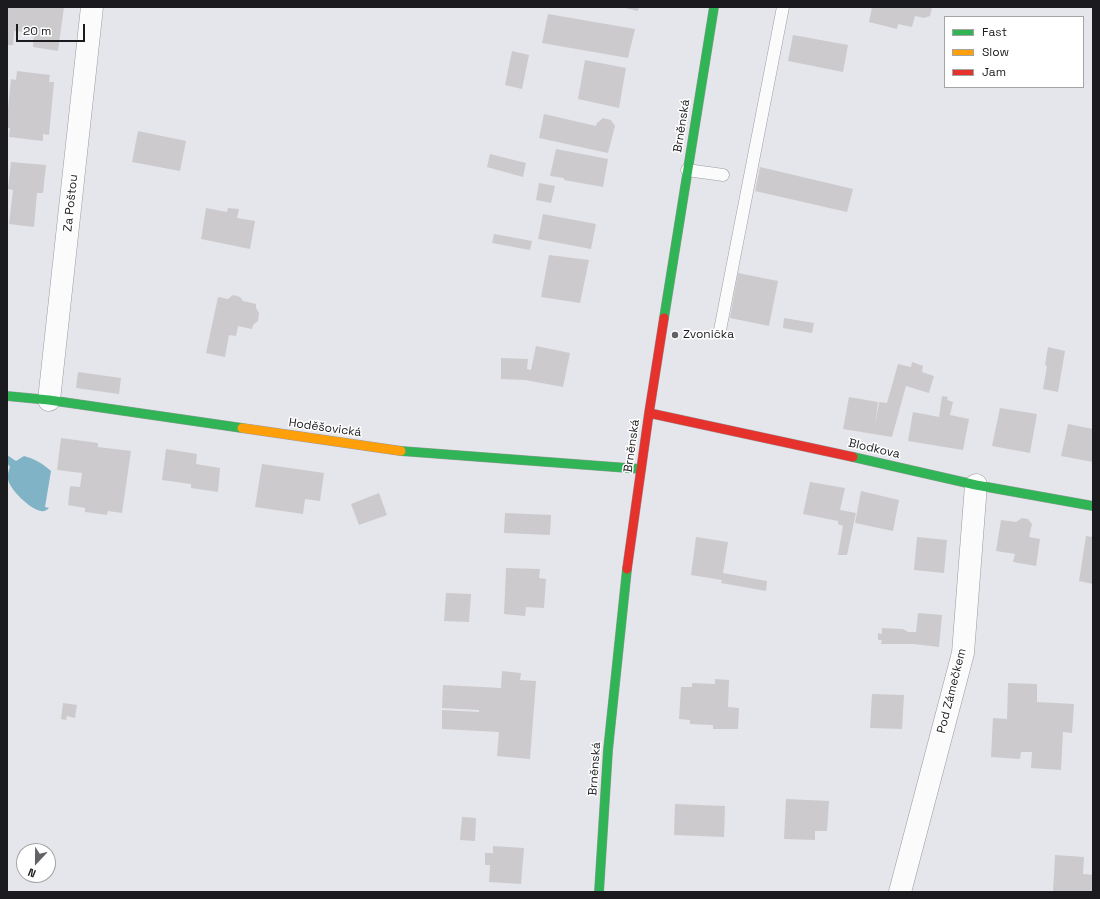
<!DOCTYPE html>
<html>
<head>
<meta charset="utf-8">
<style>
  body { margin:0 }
  #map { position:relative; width:1100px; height:899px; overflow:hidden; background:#e5e6eb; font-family:"Space Grotesk",sans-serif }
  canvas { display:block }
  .frame { position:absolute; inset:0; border:8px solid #1b1b1f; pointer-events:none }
  .legend { position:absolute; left:944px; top:16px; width:140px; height:72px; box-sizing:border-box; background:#fff; border:1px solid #a4a4a5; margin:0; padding:5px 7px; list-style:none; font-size:12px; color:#1b1b1f }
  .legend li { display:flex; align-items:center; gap:8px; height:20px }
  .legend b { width:20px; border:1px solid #a4a4a5 }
  .north { position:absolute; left:16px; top:843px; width:40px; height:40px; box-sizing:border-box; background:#fff; border:1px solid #a4a4a5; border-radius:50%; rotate:202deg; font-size:11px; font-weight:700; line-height:16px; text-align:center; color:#1b1b1f }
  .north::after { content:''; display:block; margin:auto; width:14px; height:18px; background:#626266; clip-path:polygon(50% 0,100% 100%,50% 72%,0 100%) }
  .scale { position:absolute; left:16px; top:24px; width:69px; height:18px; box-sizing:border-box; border:2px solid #1b1b1f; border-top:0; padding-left:5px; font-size:12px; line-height:14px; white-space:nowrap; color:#1b1b1f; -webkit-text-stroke:3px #fff; paint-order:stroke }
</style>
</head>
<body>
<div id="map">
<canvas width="1100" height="899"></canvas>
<div class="frame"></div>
<ul class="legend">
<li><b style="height:5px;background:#30b455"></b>Fast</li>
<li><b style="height:5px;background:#ff9f0a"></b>Slow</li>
<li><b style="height:5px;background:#e5322d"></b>Jam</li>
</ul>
<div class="north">N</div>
<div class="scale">20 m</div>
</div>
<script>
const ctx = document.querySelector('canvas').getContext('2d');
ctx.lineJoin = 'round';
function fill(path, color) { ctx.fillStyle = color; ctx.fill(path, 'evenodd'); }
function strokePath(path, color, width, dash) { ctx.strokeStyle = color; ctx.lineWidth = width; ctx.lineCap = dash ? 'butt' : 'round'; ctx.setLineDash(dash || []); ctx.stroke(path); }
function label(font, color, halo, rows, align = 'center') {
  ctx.font = font + ' "Space Grotesk",sans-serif'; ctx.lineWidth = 3; ctx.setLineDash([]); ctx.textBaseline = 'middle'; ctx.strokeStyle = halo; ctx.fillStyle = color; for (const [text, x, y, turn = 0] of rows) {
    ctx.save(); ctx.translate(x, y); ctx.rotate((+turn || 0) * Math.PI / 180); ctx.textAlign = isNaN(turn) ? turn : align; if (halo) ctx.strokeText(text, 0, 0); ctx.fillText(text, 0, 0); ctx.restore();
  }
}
fill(new Path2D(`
  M7 455 16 461 24 456C35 459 42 463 51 471L45 507 49 508C47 510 44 512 41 511 31 510 9 489 8 479 7 475 9 470 10 467L7 463Z`), '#80b3c6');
fill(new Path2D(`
  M7 7H64L58 51 33 47 34 33 14 31 13 45H7Z
  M621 7H639L638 11Z
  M872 7H932L930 16 924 18 915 16 912 27 898 24 897 29 869 22Z
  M548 14 635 29 628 58 542 43Z
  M793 35 848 45 843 72 788 61Z
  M512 51 529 55 522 89 505 85Z
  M585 60 626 68 619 108 578 99Z
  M17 71 50 75 49 82H54L49 135 43 134V141L9 137 10 128H7V118L11 79 16 80Z
  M544 114 596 126 597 123 603 118 611 120 615 126 608 153 539 138Z
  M138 131 186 141 180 171 132 162Z
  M556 149 608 159 603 187 564 180V178L550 176Z
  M490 154 526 163 523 177 487 167Z
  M11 162 46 165 43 193H37L34 227 9 224 13 190 8 189Z
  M760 167 853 189 847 212 755 191Z
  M539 183 555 186 551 203 536 200Z
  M206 208 227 212 228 208 239 209 237 218 255 221 250 249 201 239Z
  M543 214 596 224 591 249 538 239Z
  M494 234 532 241 530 250 492 243Z
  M549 255 589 260 580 303 541 297Z
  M738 273 778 281 769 326 730 318Z
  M233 295 240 297 243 301 256 304V308L259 313 258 321 253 325 252 329 238 326 236 336 229 335 225 357 206 353 218 297 228 299Z
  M784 318 814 323 812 333 783 328Z
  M536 346 570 353 563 387 525 380 501 379V358L528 359 527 369 531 370Z
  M1048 347 1065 351 1058 392 1043 389 1047 366 1045 365Z
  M912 362 923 366 922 372 934 376 929 393 906 386 892 437 843 429 849 397 878 402 875 427 879 402 887 403 898 364 911 367Z
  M78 372 121 378 119 394 76 388Z
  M942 396 948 397 947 400 953 402 950 415 969 419 963 450 908 441 913 412 939 417Z
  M1000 408 1037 414 1030 453 992 446Z
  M1068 424 1093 429V462L1061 456Z
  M61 438 98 443V447L131 451 122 513 108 511 107 515 85 512V508L68 505 70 486 80 487 82 473 57 470Z
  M166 449 197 454 196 464 220 468 218 492 191 488V484L162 480Z
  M262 464 324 473 320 501 305 499 303 514 255 507Z
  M810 482 845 488 840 510 856 513 847 555H838L843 526 838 524V521L803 514Z
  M861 491 899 500 893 531 855 523Z
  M379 493 387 515 359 525 351 504Z
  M505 513 551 515 550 535 504 533Z
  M1022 518 1028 519 1032 524 1029 537 1040 539 1036 566 1013 562 1015 554 996 551 1001 520 1016 522Z
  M1086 536 1093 537V584L1079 581Z
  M696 537 728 542 723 573 767 581 766 591 721 583 722 580 691 575Z
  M917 537 947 540 944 573 914 570Z
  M506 568 540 569 539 578 546 579 544 608 526 607 525 616 504 614Z
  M446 593 471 594 469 622 444 621Z
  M918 613 942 615 939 647 914 644H881L882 640H878V633L882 634V628L903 629 908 632H916Z
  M502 671 521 673 520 680 536 681 530 759 497 756 499 732 442 729V710L479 712V710L442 708 443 685 501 688Z
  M715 679 729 680 728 707 739 708 738 729H713V725L690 724V720L679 719 681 687H692V683L715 684Z
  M1008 683 1037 684V702L1074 704 1072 733 1063 732 1061 770 1031 768 1032 752H1021L1020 759 991 757 993 718 1007 719Z
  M872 694 904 695 902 729 870 728Z
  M63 703 77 705 75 718 67 716 66 720 61 719Z
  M786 799 829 801 827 831H815V840L784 839Z
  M675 804 725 806 724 837 674 835Z
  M462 817 476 818 475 841 460 840Z
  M493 846 524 848 521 884 489 882 490 865H485V853H493Z
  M1055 855 1084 857 1083 874 1093 875V892H1053Z`), '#cccacc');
const lane = new Path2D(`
  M687 170 723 175
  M720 330 783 7`);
const street = new Path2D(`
  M49 400 92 7
  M900 892 963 653 976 485`);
const fast = new Path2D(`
  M664 318 714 7
  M7 396 49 400 242 428
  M401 451 641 469
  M853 457 976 485 1093 506
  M599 892 608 750 627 569`);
const slow = new Path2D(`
  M242 428 401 451`);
const jam = new Path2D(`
  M649 413 853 457
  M627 569 649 413 664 318`);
strokePath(lane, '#9b9b9f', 13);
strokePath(street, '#9b9b9f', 23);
strokePath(fast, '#9b9b9f', 10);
strokePath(slow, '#9b9b9f', 10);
strokePath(jam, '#9b9b9f', 10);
strokePath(lane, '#fbfbfc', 12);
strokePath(street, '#fbfbfc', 22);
strokePath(fast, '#30b455', 9);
strokePath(slow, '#ff9f0a', 9);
strokePath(jam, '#e5322d', 9);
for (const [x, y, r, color] of [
  [675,335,4,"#626266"]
]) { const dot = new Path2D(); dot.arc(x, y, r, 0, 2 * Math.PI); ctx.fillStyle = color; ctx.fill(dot); strokePath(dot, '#fff', 1.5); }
label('12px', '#1b1b1f', '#fff', [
  ["Brněnská",682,126,-81],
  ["Za Poštou",71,203,-84],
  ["Hoděšovická",325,428,8],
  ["Brněnská",632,446,-82],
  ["Blodkova",874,449,13],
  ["Pod Zámečkem",952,691,-76],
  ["Brněnská",595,769,-86]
]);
label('12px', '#1b1b1f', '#fff', [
  ["Zvonička",683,335]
], 'left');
</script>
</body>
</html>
